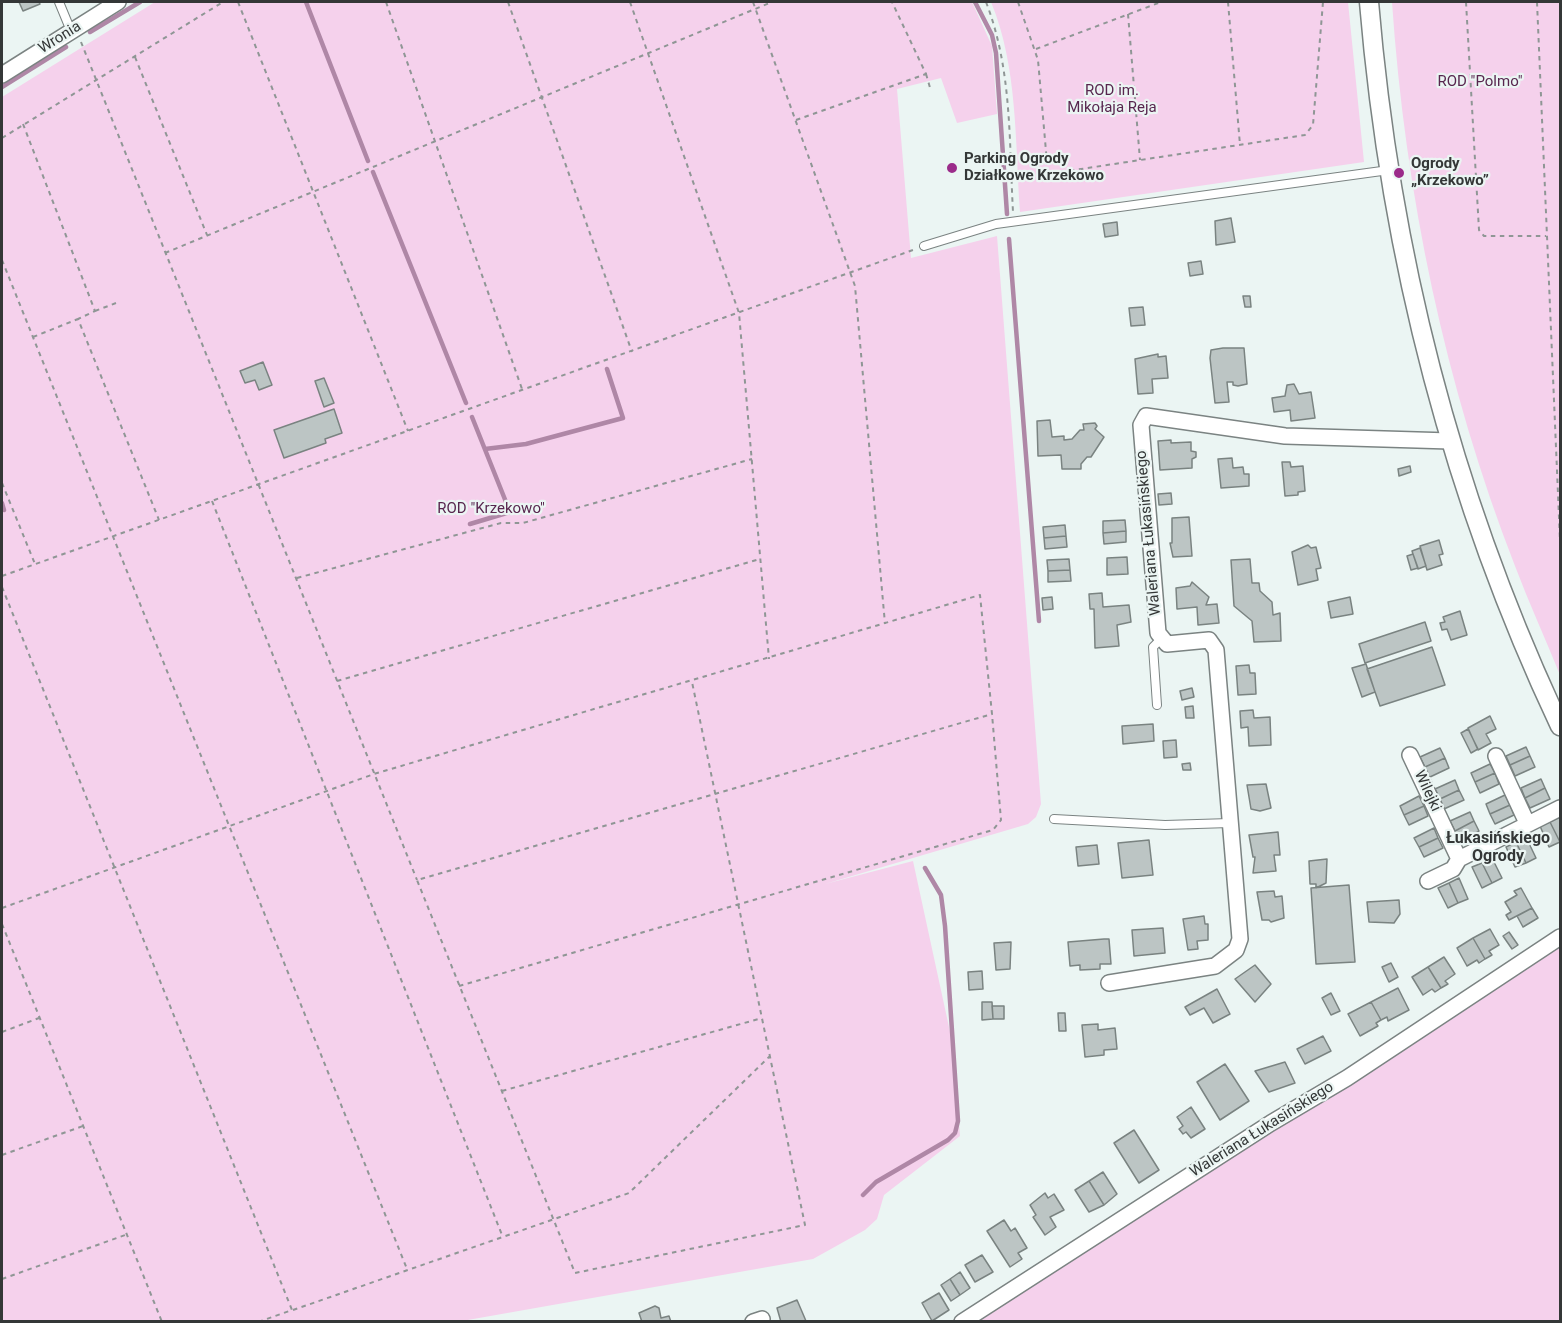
<!DOCTYPE html>
<html>
<head>
<meta charset="utf-8">
<style>
  body { margin:0 }
  #map { position:relative; width:1562px; height:1323px; overflow:hidden; background:#ebf5f3; font-family:Roboto,sans-serif }
  canvas { display:block }
  .frame { position:absolute; inset:0; border:3px solid #343737; pointer-events:none }
</style>
</head>
<body>
<div id="map">
<canvas width="1562" height="1323"></canvas>
<div class="frame"></div>
</div>
<script>
const ctx = document.querySelector('canvas').getContext('2d');
ctx.lineJoin = 'round';
function fill(path, color) { ctx.fillStyle = color; ctx.fill(path, 'evenodd'); }
function strokePath(path, color, width, dash) { ctx.strokeStyle = color; ctx.lineWidth = width; ctx.lineCap = dash ? 'butt' : 'round'; ctx.setLineDash(dash || []); ctx.stroke(path); }
function label(font, color, halo, rows, align = 'center') {
  ctx.font = font + ' Roboto,sans-serif'; ctx.lineWidth = 4.5; ctx.setLineDash([]); ctx.textBaseline = 'middle'; ctx.strokeStyle = halo; ctx.fillStyle = color; for (const [text, x, y, turn = 0] of rows) {
    ctx.save(); ctx.translate(x, y); ctx.rotate((+turn || 0) * Math.PI / 180); ctx.textAlign = isNaN(turn) ? turn : align; if (halo) ctx.strokeText(text, 0, 0); ctx.fillText(text, 0, 0); ctx.restore();
  }
}
fill(new Path2D(`
  M155 2H972L992 46 997 114 957 123 941 78 897 89 911 258 997 236 1041 804 1036 817 1028 824 825 884 913 861 952 1041 960 1136 884 1195 877 1219 865 1230 813 1259 462 1321 2 1322V97Z
  M991 2H1348L1364 162 1020 212C1015 142 1018 67 991 2Z
  M1392 2H1560V675C1545 638 1529 603 1515 566 1445 386 1405 194 1392 2Z
  M1560 944V1321L976 1322Z`), '#f5d1ec');
strokePath(new Path2D(`
  M306 2 368 161
  M975 2 992 35 996 53 1007 214
  M90 32 140 2
  M2 87 66 47
  M373 172 466 403
  M1009 239 1039 621
  M485 449 526 444 623 418 607 369
  M2 503 4 510
  M470 524 510 512 472 417
  M863 1195 876 1182 948 1140 955 1133 958 1121 945 926 941 895 925 868`), '#af87a6', 4.5);
const building = new Path2D(`
  M19 2H39L40 4 23 11Z
  M1231 218 1235 242 1216 245 1215 221Z
  M1117 222 1118 235 1105 237 1103 224Z
  M1201 261 1203 274 1190 276 1188 263Z
  M1243 296H1250L1251 307H1245Z
  M1143 307 1145 325 1131 326 1129 308Z
  M1223 348H1244L1247 384 1238 386 1233 385V382H1227L1229 402 1215 403 1210 358 1211 350Z
  M1158 354V357L1166 356 1168 378 1152 379 1153 393 1138 394 1135 359Z
  M263 362 272 385 259 390 255 380 245 383 240 371Z
  M324 378 334 403 324 407 315 381Z
  M1294 384 1299 394 1311 392 1315 418 1291 421 1290 410 1274 412 1272 398 1285 396 1287 385Z
  M334 409 342 433 325 439 326 443 284 458 274 430Z
  M1050 420 1052 437 1064 436V440L1072 439 1080 430H1084L1083 424 1095 423 1097 426 1095 429 1104 437 1091 457H1087L1081 464V469H1062L1061 455 1038 456 1037 421Z
  M1171 440V443L1191 442V451L1196 452V457L1192 459V468L1160 470 1158 441Z
  M1232 458 1233 468 1243 467 1244 474H1249V486L1221 488 1218 459Z
  M1282 462H1290L1291 467 1303 466 1305 491 1298 492V495L1285 496Z
  M1410 466 1411 472 1399 476 1398 469Z
  M1171 493 1172 504 1159 505 1158 494Z
  M1189 517 1192 556 1173 557 1170 543H1172V518Z
  M1125 520 1126 531 1103 533V521Z
  M1065 525 1066 536 1044 538 1043 527Z
  M1126 531V542L1104 544 1103 533Z
  M1066 536 1067 547 1045 549 1044 538Z
  M1439 540 1443 554 1439 555 1442 565 1427 570 1420 546Z
  M1308 545 1311 548 1316 547 1321 568 1316 569 1318 580 1298 585 1292 552Z
  M1420 548 1426 566 1418 569 1412 551Z
  M1413 554 1418 568 1411 570 1407 556Z
  M1127 557 1128 574 1107 575V558Z
  M1069 559 1070 570 1048 571 1047 560Z
  M1250 559 1252 583H1259L1260 591 1272 602 1273 615 1280 613 1281 641 1254 642 1252 621 1234 606 1231 560Z
  M1070 570 1071 581 1048 582V571Z
  M1192 582 1209 597 1206 605 1217 604 1219 623 1198 625 1197 607 1177 609 1176 588 1190 586Z
  M1102 593 1103 607 1129 605 1131 622 1117 625 1119 646 1095 648 1094 609H1090L1089 594Z
  M1052 597 1053 609 1043 610 1042 598Z
  M1350 597 1353 614 1331 618 1328 602Z
  M1460 611 1467 635 1451 640 1447 629 1442 630 1440 623 1445 622 1443 617Z
  M1425 622 1431 641 1365 663 1359 644Z
  M1432 647 1445 685 1380 706 1367 669Z
  M1366 664 1375 692 1362 697 1352 668Z
  M1249 665 1250 673H1255L1256 694 1238 695 1236 666Z
  M1192 688 1194 697 1182 700 1180 691Z
  M1193 706 1194 718H1186L1185 707Z
  M1253 710 1254 718 1270 717 1271 745 1249 746 1248 727 1241 728 1240 711Z
  M1490 716 1496 729 1486 734 1491 743 1478 750 1468 728Z
  M1153 724 1154 741 1123 744 1122 726Z
  M1468 729 1478 749 1471 753 1461 733Z
  M1176 740 1177 757 1164 758 1163 741Z
  M1526 747 1530 756 1510 765 1506 756Z
  M1440 748 1445 758 1425 767 1420 757Z
  M1530 756 1535 767 1515 776 1510 765Z
  M1445 758 1449 768 1430 777 1425 767Z
  M1190 763 1191 770H1183L1182 764Z
  M1490 764 1495 773 1475 782 1471 773Z
  M1495 773 1499 784 1480 793 1475 782Z
  M1541 779 1545 788 1525 798 1521 788Z
  M1455 780 1459 790 1440 799 1435 789Z
  M1266 784 1271 808 1260 811 1251 809 1247 785Z
  M1545 788 1550 799 1530 808 1525 798Z
  M1459 790 1464 800 1444 809 1440 799Z
  M1505 795 1510 805 1490 814 1486 804Z
  M1419 796 1424 806 1404 815 1400 806Z
  M1510 805 1514 815 1495 824 1490 814Z
  M1424 806 1428 816 1409 825 1404 815Z
  M1470 812 1474 821 1455 831 1450 821Z
  M1560 817V842L1550 822Z
  M1474 821 1479 831 1459 841 1455 831Z
  M1550 822 1560 842 1549 847 1540 826Z
  M1434 828 1438 838 1419 847 1414 838Z
  M1278 832 1280 855H1274L1276 871 1253 873 1255 857H1253L1249 835Z
  M1526 837 1536 858 1526 863 1516 842Z
  M1438 838 1443 848 1424 857 1419 847Z
  M1149 840 1153 875 1122 878 1118 843Z
  M1516 842 1526 863 1515 867 1506 847Z
  M1097 845 1099 864 1078 866 1076 847Z
  M1492 858 1502 878 1492 883 1482 863Z
  M1327 859 1326 883 1316 888V884H1310L1309 861Z
  M1482 863 1492 883 1482 888 1472 867Z
  M1459 878 1468 899 1458 903 1449 883Z
  M1449 883 1458 903 1448 908 1438 888Z
  M1349 885 1355 962 1316 964 1311 888Z
  M1521 888 1532 908 1509 920 1506 915 1511 912 1505 902 1517 895 1514 891Z
  M1274 891 1275 897 1282 896 1284 918 1271 922 1269 920H1262L1257 892Z
  M1399 900 1400 914 1394 923 1369 922 1367 902Z
  M1532 908 1538 918 1523 927 1517 916Z
  M1204 916 1205 924H1208V940L1197 941 1198 949 1188 950 1183 919Z
  M1163 928 1165 953 1134 956 1132 930Z
  M1490 929 1499 945 1489 951 1492 955 1485 959 1473 938Z
  M1509 932 1518 945 1512 949 1503 936Z
  M1473 938 1485 959 1479 963 1477 960 1467 966 1457 948Z
  M1104 939H1109L1111 964H1100V969L1080 970V965L1070 966 1068 942Z
  M1011 942 1010 969 996 970 994 943Z
  M1444 957 1455 974 1445 981 1448 984 1441 988 1428 967Z
  M1391 963 1398 977 1389 982 1382 967Z
  M1255 965 1271 984 1255 1002 1235 979Z
  M1428 967 1441 988 1435 992 1432 989 1423 995 1412 977Z
  M982 971 983 989 969 990 968 972Z
  M1398 988 1409 1010 1388 1021 1387 1017 1381 1020 1371 1002Z
  M1217 989 1230 1014 1213 1023 1204 1008 1190 1015 1185 1007Z
  M1331 993 1340 1011 1331 1015 1322 998Z
  M982 1002H992L993 1019 982 1020Z
  M1371 1002 1381 1020 1376 1023 1378 1026 1360 1036 1348 1014Z
  M992 1006H1004V1019H993Z
  M1058 1013H1065L1066 1031H1059Z
  M1098 1024V1030L1115 1028 1117 1049 1104 1050V1055L1085 1057 1082 1025Z
  M1323 1036 1331 1051 1305 1064 1297 1049Z
  M1285 1062 1295 1083 1269 1092 1255 1071Z
  M1225 1064 1249 1101 1220 1120 1197 1082Z
  M1191 1107 1205 1129 1191 1138 1186 1132 1183 1134 1179 1129 1183 1126 1177 1117Z
  M1134 1130 1159 1170 1139 1183 1114 1143Z
  M1103 1172 1117 1194 1104 1205 1089 1181Z
  M1089 1181 1104 1205 1089 1212 1075 1190Z
  M1045 1193 1048 1198 1054 1194 1064 1210 1050 1217 1056 1227 1045 1235 1033 1217 1036 1215 1030 1205Z
  M1004 1220 1011 1231 1015 1228 1027 1248 1018 1253 1022 1259 1010 1267 987 1231Z
  M982 1255 993 1272 975 1282 965 1265Z
  M960 1272 970 1288 960 1295 950 1279Z
  M950 1279 960 1295 951 1301 941 1285Z
  M939 1293 949 1310 932 1321 922 1303Z
  M797 1300 806 1321 781 1322 777 1308Z
  M655 1306 659 1308 661 1318 669 1316 671 1322H642L639 1313Z`);
fill(building, '#bcc5c4');
strokePath(building, '#7a8381', 1.5);
const service = new Path2D(`
  M59 2 71 31
  M924 246 996 224 1389 170
  M1157 705 1153 647 1162 638
  M1054 819 1165 825 1230 823`);
const minor = new Path2D(`
  M2 75 118 2
  M1410 755 1459 859
  M1496 756 1527 823
  M1428 881 1453 869 1459 859 1560 808
  M1109 983 1215 966 1236 950 1240 939 1216 650 1209 640 1167 644 1158 633 1141 425 1146 416 1285 436 1450 441
  M753 1322 762 1319
  M962 1322 1271 1123 1347 1078 1560 937`);
const tertiary = new Path2D(`
  M1369 2C1390 253 1452 497 1560 726`);
strokePath(service, '#7b8382', 10);
strokePath(minor, '#7b8382', 18);
strokePath(tertiary, '#7b8382', 21);
strokePath(new Path2D(`
  M238 2 408 431
  M386 2 522 389
  M508 2 632 352
  M630 2 739 313 769 659
  M753 2 855 286 885 624
  M986 2C1012 69 1009 140 1013 212
  M1018 2 1038 60 1048 174 1305 135 1313 125 1323 2
  M1228 2 1240 145
  M1466 2 1479 230 1484 236H1546
  M1537 2 1560 541
  M1128 14 1140 160
  M81 42 417 880
  M1036 49 1161 2
  M135 57 207 235
  M926 74 931 91
  M796 120 926 74 892 2
  M23 124 95 311 78 319 159 520
  M2 138 223 2
  M165 253 772 2
  M2 260 407 1269
  M95 311 116 303
  M33 337 78 319
  M2 483 35 564
  M212 501 502 1235
  M2 576 913 250
  M297 578 501 523H523L752 459
  M2 587 292 1310 258 1322
  M337 681 760 559
  M2 908 374 774 980 595 992 714 417 880 575 1273 805 1225 692 682
  M2 924 162 1322
  M459 986 993 830 1001 820 992 714
  M2 1032 39 1018
  M502 1091 762 1018
  M2 1155 83 1126
  M2 1279 128 1234
  M293 1310 629 1193 770 1056`), '#8f9695', 2, [4.5, 4.5]);
strokePath(service, '#fff', 8);
strokePath(minor, '#fff', 15);
strokePath(tertiary, '#fff', 18);
for (const [x, y, r, color] of [
  [952,168,6,"#9b2b8a"],
  [1399,173,6,"#9b2b8a"]
]) { const dot = new Path2D(); dot.arc(x, y, r, 0, 2 * Math.PI); ctx.fillStyle = color; ctx.fill(dot); strokePath(dot, '#ebf5f3', 2); }
label('15px', '#343737', '#ebf5f3', [
  ["Wronia",60,38,-32],
  ["Waleriana Łukasińskiego",1149,533,-95],
  ["Wilejki",1427,791,65],
  ["Waleriana Łukasińskiego",1262,1130,-32]
]);
label('15px', '#58264f', '#ebf5f3', [
  ["ROD \"Polmo\"",1480,82],
  ["ROD im.",1112,91],
  ["Mikołaja Reja",1112,108],
  ["ROD \"Krzekowo\"",491,509]
]);
label('bold 15px', '#343737', '#ebf5f3', [
  ["Parking Ogrody",964,159],
  ["Działkowe Krzekowo",964,176],
  ["Ogrody",1411,164],
  ["„Krzekowo”",1411,181]
], 'left');
label('bold 16px', '#343737', '#ebf5f3', [
  ["Łukasińskiego",1498,839],
  ["Ogrody",1498,857]
]);
</script>
</body>
</html>
